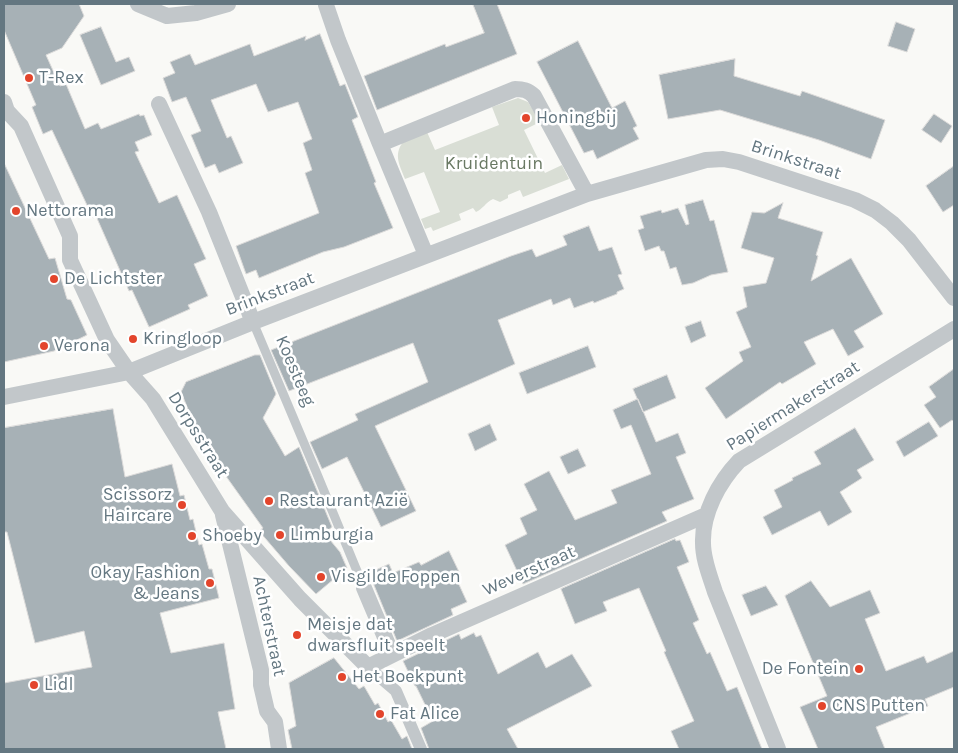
<!DOCTYPE html>
<html>
<head>
<meta charset="utf-8">
<style>
  body { margin:0 }
  #map { position:relative; width:958px; height:753px; overflow:hidden; background:#f9f9f6; font-family:Karla,sans-serif }
  canvas { display:block }
  .frame { position:absolute; inset:0; border:5px solid #647781; pointer-events:none }
</style>
</head>
<body>
<div id="map">
<canvas width="958" height="753"></canvas>
<div class="frame"></div>
</div>
<script>
const ctx = document.querySelector('canvas').getContext('2d');
ctx.lineJoin = 'round';
function fill(path, color) { ctx.fillStyle = color; ctx.fill(path, 'evenodd'); }
function strokePath(path, color, width, dash) { ctx.strokeStyle = color; ctx.lineWidth = width; ctx.lineCap = dash ? 'butt' : 'round'; ctx.setLineDash(dash || []); ctx.stroke(path); }
function label(font, color, halo, rows, align = 'center') {
  ctx.font = font + ' Karla,sans-serif'; ctx.lineWidth = 5; ctx.setLineDash([]); ctx.textBaseline = 'middle'; ctx.strokeStyle = halo; ctx.fillStyle = color; for (const [text, x, y, turn = 0] of rows) {
    ctx.save(); ctx.translate(x, y); ctx.rotate((+turn || 0) * Math.PI / 180); ctx.textAlign = isNaN(turn) ? turn : align; if (halo) ctx.strokeText(text, 0, 0); ctx.fillText(text, 0, 0); ctx.restore();
  }
}
fill(new Path2D(`
  M518 98 528 102 540 122 524 130 545 173 562 165 569 179 523 197 520 190 508 195V198L500 202 493 199C485 203 483 209 476 212L473 208 459 214 461 220 433 231 431 227 425 229 421 219 440 212 424 172 405 179C400 166 393 155 403 142L427 132 435 150 499 125 492 107Z`), '#d9ded5');
const building = new Path2D(`
  M4 4H79L84 16 62 48 46 55 60 86 66 84 85 129 98 123 101 129 139 114 140 116 144 115 152 135 135 142 139 151 135 152 159 203 177 195 206 259 194 264 208 296 188 305 190 309 149 327 132 290 129 291 96 216 93 218 52 130 43 134 32 107 36 105 4 30Z
  M473 4H497L517 54 377 110 364 76 445 44 446 47 484 33Z
  M896 22 915 29 907 52 888 46Z
  M101 27 116 62 129 57 135 71 101 85 80 35Z
  M320 34 340 86 345 84 358 117 352 120 376 182 374 183 393 228 344 247 323 252 259 278 256 270 246 274 236 246 319 213 305 173 312 170 303 143 312 139 298 102 268 112 256 84 211 100 227 138 231 136 243 163 219 173 215 164 205 168 191 135 201 131 186 97 172 102 163 78 175 73 170 62 190 54 195 65 250 44 254 56 306 36 305 40Z
  M578 41 612 108 625 101 637 126 633 128 639 139 597 159 593 150 584 153 537 62Z
  M735 59 734 76 800 96 802 91 885 120 871 159 819 140 720 110 668 119 659 75Z
  M934 114 952 126 941 143 922 130Z
  M4 163 49 259 55 258 67 299 71 300 87 335 54 351 4 362Z
  M954 166V205L943 212 926 186Z
  M703 200 710 221 714 220 728 272 711 275 693 283 682 285 676 267 670 269 664 251H661L659 246 645 251 638 230 644 228 640 216 661 210 662 213 678 208 686 225 689 224 685 205Z
  M783 203 778 218 823 232 816 255 818 256 811 281 851 258 883 314 854 331 864 347 848 356 833 329 804 342 816 364 782 384 780 382 726 419 705 388 743 361 739 352 751 347 736 312 747 307 743 287 766 283 774 258 741 248 752 212 764 213Z
  M589 226 599 251 612 247 622 274 618 275 624 289 617 292V294L604 299 594 303 593 301 574 308 570 298 553 305 551 299 498 320 515 364 375 426 416 511 381 527 347 457 322 469 310 442 358 420 355 414 428 382 413 343 289 391 271 350 511 256 532 249 536 257 567 245 563 236Z
  M701 321 706 336 691 343 685 327Z
  M588 346 596 367 527 394 519 373Z
  M255 355H260L276 394 263 418 285 456 299 447 332 527 327 531 333 538 330 540 340 552 347 568 316 594 289 566 259 531 263 528 223 472 206 439 201 441 181 392 186 382Z
  M954 369V422L952 420 940 428 924 405 936 397 929 387Z
  M667 375 676 398 643 412 633 389Z
  M638 399 656 442 678 433 686 453 676 457 694 499 662 512 667 521 523 584 505 545 527 534 520 518 537 510 524 484 549 471 575 520 617 503 611 490 651 474 631 425 621 429 613 410Z
  M113 409 125 477 172 464 180 496 184 495 190 520 193 519 199 545 202 544 209 569H212L219 598 160 613 171 653 224 643 235 709 218 712 226 749H4V683L92 667 84 631 35 643 7 532H4V428Z
  M929 422 938 436 904 457 896 442Z
  M490 424 497 440 475 451 468 434Z
  M855 428 874 460 857 470 862 478 840 492 852 512 828 526 820 511 772 535 763 517 782 507 774 490 793 480 792 478 821 464 814 452Z
  M578 449 586 466 568 474 560 457Z
  M675 539 676 541 680 540 689 562 677 567 699 620 693 623 707 654 710 652 727 691 737 687 762 749H679L671 731 694 721 664 652 666 651 639 588 603 602 607 611 575 624 561 589Z
  M449 551 461 576 456 578 467 602 451 609 453 615 397 641 369 573 389 564 393 573 419 562 421 565Z
  M811 581 830 607 870 590 880 613 865 619 886 671 924 656 927 663 954 651V687L925 699 928 706 876 727 885 749H818L800 707 827 696 785 596Z
  M766 586 778 605 751 616 742 595Z
  M474 633 476 637 481 635 498 674 538 652 546 668 572 654 592 686 507 729 518 749H429L421 728 433 721 416 686H415L403 661 459 634 461 639Z
  M334 658 359 689 364 686 375 705 378 703 388 722 391 720 402 739 407 736 412 749H292L288 730 296 726 289 683Z`);
fill(building, '#a7b1b6');
strokePath(building, '#dbdad9', 1);
strokePath(new Path2D(`
  M253 322 317 474 364 588`), '#c2c7ca', 9);
strokePath(new Path2D(`
  M368 667 396 691 421 749`), '#c2c7ca', 12);
strokePath(new Path2D(`
  M138 4 167 16 196 13 228 4
  M326 5 338 40 380 144
  M4 102 7 111 21 126 70 236V260L107 340 129 372 153 399 222 511 300 599 368 667 432 635 706 515
  M159 104 209 212 253 322
  M426 255 380 144 515 89C523 89 528 90 534 96L587 194
  M4 397 129 372 253 322 587 194 706 160 723 159 739 162 855 200 875 210 892 223 909 240 954 298
  M223 515 261 670V685L267 711 275 722 279 749
  M364 588 392 654
  M778 749 715 592C710 576 703 560 703 543 702 513 719 482 739 461L954 329`), '#c2c7ca', 16);
for (const [x, y, r, color] of [
  [29,78,5,"#e3452c"],
  [526,118,5,"#e3452c"],
  [16,211,5,"#e3452c"],
  [54,279,5,"#e3452c"],
  [133,339,5,"#e3452c"],
  [44,346,5,"#e3452c"],
  [269,501,5,"#e3452c"],
  [182,505,5,"#e3452c"],
  [280,535,5,"#e3452c"],
  [192,536,5,"#e3452c"],
  [321,577,5,"#e3452c"],
  [210,583,5,"#e3452c"],
  [297,635,5,"#e3452c"],
  [859,669,5,"#e3452c"],
  [342,677,5,"#e3452c"],
  [34,685,5,"#e3452c"],
  [822,706,5,"#e3452c"],
  [380,714,5,"#e3452c"]
]) { const dot = new Path2D(); dot.arc(x, y, r, 0, 2 * Math.PI); ctx.fillStyle = color; ctx.fill(dot); strokePath(dot, '#fff', 2); }
label('18px', '#647781', '#fff', [
  ["T-Rex",39,78],
  ["Honingbij",536,118],
  ["Nettorama",26,211],
  ["De Lichtster",64,279],
  ["Kringloop",143,339],
  ["Verona",54,346],
  ["Scissorz",172,495,"right"],
  ["Haircare",172,516,"right"],
  ["Restaurant Azië",279,501],
  ["Limburgia",290,535],
  ["Shoeby",202,536],
  ["Okay Fashion",200,573,"right"],
  ["& Jeans",200,594,"right"],
  ["Visgilde Foppen",331,577],
  ["Meisje dat",307,625],
  ["dwarsfluit speelt",307,646],
  ["De Fontein",849,669,"right"],
  ["Het Boekpunt",352,677],
  ["Lidl",44,685],
  ["CNS Putten",832,706],
  ["Fat Alice",390,714]
], 'left');
label('18px', '#647781', '#fff', [
  ["Brinkstraat",796,160,18],
  ["Brinkstraat",270,294,-21],
  ["Koesteeg",295,371,67],
  ["Papiermakerstraat",793,406,-32],
  ["Dorpsstraat",198,435,58],
  ["Weverstraat",529,571,-24],
  ["Achterstraat",269,626,78]
]);
label('18px', '#697963', '#fff', [
  ["Kruidentuin",494,164]
]);
</script>
</body>
</html>
